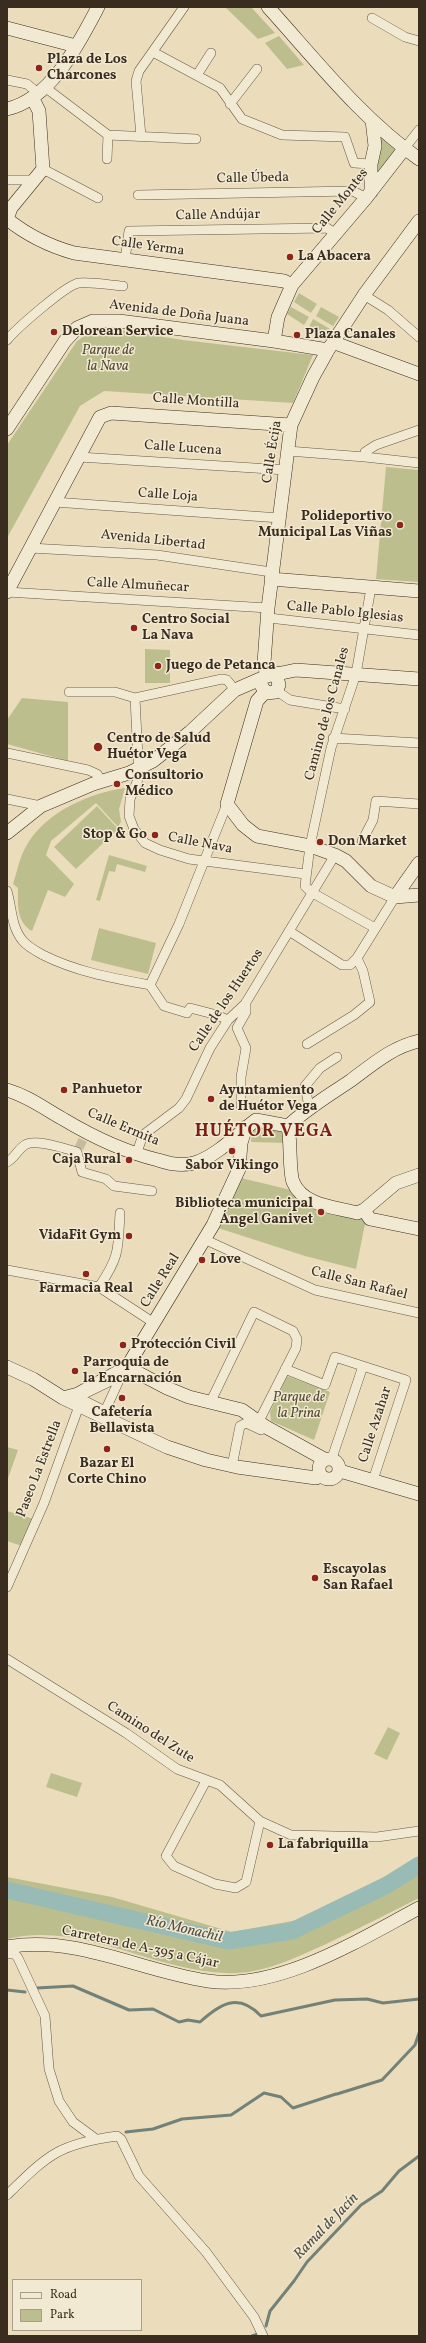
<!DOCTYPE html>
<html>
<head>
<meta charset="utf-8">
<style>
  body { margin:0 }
  #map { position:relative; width:426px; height:2343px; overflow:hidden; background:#ebddbc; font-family:Vollkorn,serif }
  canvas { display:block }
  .frame { position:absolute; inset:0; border:8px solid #3a2d1f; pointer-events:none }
  .legend { position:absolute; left:12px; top:2279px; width:130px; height:52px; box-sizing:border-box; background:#f2e9d3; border:1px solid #a89e8b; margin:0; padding:5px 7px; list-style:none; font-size:12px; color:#3a2d1f }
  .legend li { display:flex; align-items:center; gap:8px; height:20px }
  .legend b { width:20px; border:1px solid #a89e8b }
</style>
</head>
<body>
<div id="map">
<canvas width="426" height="2343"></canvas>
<div class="frame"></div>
<ul class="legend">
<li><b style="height:5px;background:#f2e9d3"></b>Road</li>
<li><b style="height:11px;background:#bcbf8d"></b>Park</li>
</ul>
</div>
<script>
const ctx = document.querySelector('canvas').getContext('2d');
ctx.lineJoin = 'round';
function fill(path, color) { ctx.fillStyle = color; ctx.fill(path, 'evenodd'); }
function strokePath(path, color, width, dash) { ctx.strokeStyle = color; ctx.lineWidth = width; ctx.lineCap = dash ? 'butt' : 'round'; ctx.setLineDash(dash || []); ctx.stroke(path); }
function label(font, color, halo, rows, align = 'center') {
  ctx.font = font + ' Vollkorn,serif'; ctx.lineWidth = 3; ctx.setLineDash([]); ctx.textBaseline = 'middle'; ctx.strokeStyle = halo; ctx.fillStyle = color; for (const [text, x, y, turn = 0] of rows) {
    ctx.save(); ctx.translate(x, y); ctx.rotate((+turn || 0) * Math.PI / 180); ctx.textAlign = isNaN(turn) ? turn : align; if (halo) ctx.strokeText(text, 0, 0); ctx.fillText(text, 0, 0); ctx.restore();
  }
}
fill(new Path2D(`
  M225 7H251L275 33 258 39Z
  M279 36 304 65 287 69 265 43Z
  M380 135 396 149 375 177Z
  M299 293 317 304 311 313 294 302Z
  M291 307 309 317 304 325 287 314Z
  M321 307 339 317 333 326 316 316Z
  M313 319 330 329 326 337 309 327Z
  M107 328 183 340 313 355 293 403 104 391 80 406 7 538V445L77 341 90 332Z
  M386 467 419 470V582L376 579Z
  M145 649 170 650V683H145Z
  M22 698 68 702V761L7 744V720Z
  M125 788 119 809 121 822 118 827 96 803 51 841 46 855 74 884 65 897 48 890 32 931C16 922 18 904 18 888L13 884C17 872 20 855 28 843 47 812 89 793 125 788Z
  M97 806 118 829 76 869 54 847Z
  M109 855 147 866 145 872 117 864 115 872 109 871 100 901 96 900Z
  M99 928 156 943 148 974 91 960Z
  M260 1127 283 1132 288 1143 251 1142 252 1132Z
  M241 1178 291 1190 366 1219 356 1269 305 1256 218 1228Z
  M287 1376 330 1392 314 1440 271 1421 270 1412Z
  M7 1447 18 1450 7 1481Z
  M7 1511 34 1519 22 1546 7 1541Z
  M388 1727 400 1733 387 1760 374 1754Z
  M51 1773 82 1783 77 1797 46 1787Z
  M419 1859V1898C387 1914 356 1930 324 1945 292 1959 261 1975 226 1973 152 1971 82 1921 7 1939V1877L112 1897 232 1932 303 1919Z`), '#bcbf8d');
strokePath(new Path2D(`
  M37 1988 73 1986 129 2010 153 2009 179 2022 188 2020 200 2022C220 2004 238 1992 261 2016L335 2000 367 1999 383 2003 419 1999
  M7 1990 25 1992
  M337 2094 382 2080 415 2045 419 2033
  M126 2132 153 2129 182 2119 231 2115 264 2093 281 2097 293 2108 336 2094
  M266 2326 270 2311 294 2281 307 2262 361 2205 382 2191 399 2171 419 2156
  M252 2336 258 2334`), '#738279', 3);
strokePath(new Path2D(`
  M7 1890 228 1941 292 1931 387 1885 419 1865`), '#99bbb5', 17);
strokePath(new Path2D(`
  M79 1148 84 1137`), '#c8ba9d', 9, [9, 4.5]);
const street = new Path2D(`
  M372 18 405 37 419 41
  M153 52 220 88 242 119 282 135 345 137 354 163 371 164
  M197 75 211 53
  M7 80 27 84 39 94
  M46 88 108 135 196 139
  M230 104 257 69
  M141 136 136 81 139 71 184 7
  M404 149 419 130
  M107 159 108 135
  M43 169 98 198
  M7 180H34
  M138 195 353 191 366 198
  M125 260 129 231 327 228 336 234
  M364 295 388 310 419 337
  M7 340C16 329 67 284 79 283 93 282 109 285 123 286
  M419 430 376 445 365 452V457L419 463
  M288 451 365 457
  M79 457 286 470
  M54 502 280 518
  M30 548 157 555 271 572
  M371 588 356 674 331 748 310 846 305 886 311 892 375 928
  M7 592 268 608
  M269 618 419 635
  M277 691 290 700 345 709
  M69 692H115L135 698 222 679 227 680 235 690
  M135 698 139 777 130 799 129 816 134 829 145 843 160 850 189 859 305 874
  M333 738 419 743
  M7 753 88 770 97 774 101 781
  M7 799 41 806
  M362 841 373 820 376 801 419 804
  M7 891C12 908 11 927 23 941 28 947 36 951 43 955 77 972 112 978 150 985L164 1006 187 1013 190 1008 217 1015 228 1020
  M289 931 342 965H350L357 958 395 897
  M150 985 179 924 227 804
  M307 1044 354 1015 370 1002 363 971 357 958
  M241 1106V1077L246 1048 237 1028 246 1012V1002
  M309 1107 305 1086 320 1068 337 1057
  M136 1155 143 1135 179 1108 186 1099 210 1048 228 1020 245 1004 335 855
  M7 1162C14 1159 18 1149 25 1145 35 1138 66 1149 77 1152L82 1172 106 1179 114 1186 152 1191
  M206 1240 315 1290 419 1313
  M7 1270 99 1287 154 1323
  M99 1287C120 1256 118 1249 120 1213
  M285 1369 325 1385 335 1357 406 1380 373 1480
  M121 1376 105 1411 79 1398 80 1396Z
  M211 1401 254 1312 293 1331 297 1339 296 1348 259 1421
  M332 1458 363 1366
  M232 1466 240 1426 246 1423 261 1430 266 1427
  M7 1587 44 1503 79 1406
  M7 1659 126 1733 177 1769 220 1785 260 1821 291 1835 377 1837 419 1831
  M206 1781 166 1856 174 1866 215 1884 236 1888 246 1882 260 1821
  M7 1954H15L18 1958 45 2016 49 2069 59 2101 73 2122 96 2139
  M7 2195C48 2155 58 2144 117 2136L121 2139 139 2176 206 2252 254 2317 263 2336`);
const secondary = new Path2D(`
  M268 7C315 59 361 118 419 159
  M7 28 76 46
  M7 109C51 99 78 45 98 7
  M371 192V164L375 146 372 120
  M7 219C27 235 49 246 74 253L284 281 292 285
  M7 219 11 208 43 169 39 111 33 99
  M274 341 278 317 292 285 366 198 404 149
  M335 343 419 374
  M7 429 65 341 77 328 93 321H119L274 341 328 350
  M271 579 419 591
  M7 592 100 417 111 413 291 425
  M267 676 264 663 268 608 291 425 313 377 328 350 364 295 419 221
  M261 685 266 693 276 692 279 685 276 673
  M265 692 257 701 227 804 243 825 257 836 310 846 335 855 346 861 371 886 395 897 419 895
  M7 833 41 806 93 784 129 773 153 761 190 732 235 690 267 676 296 670 419 679
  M395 897 419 863
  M7 1090C28 1096 45 1109 63 1119 93 1137 125 1152 158 1160 170 1164 184 1167 197 1162 219 1154 237 1134 256 1120L288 1126
  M288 1126C291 1140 289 1171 293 1182 303 1206 335 1207 357 1213L364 1210 396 1183 419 1175
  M288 1126C309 1107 328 1096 350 1081 372 1065 392 1047 419 1041
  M364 1210 370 1219 419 1229
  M7 1367 33 1379 63 1398 167 1447 206 1460 237 1467 316 1478 321 1476
  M127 1367 167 1388 189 1397 242 1410 266 1427 324 1459
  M63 1398 78 1394 127 1367 213 1225 239 1169 241 1143 246 1127
  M319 1469a10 10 0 1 1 20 0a10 10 0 1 1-20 0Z
  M340 1471 419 1494
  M7 1947C77 1935 140 1971 208 1981 278 1991 359 1940 419 1908`);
strokePath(street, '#665946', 10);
strokePath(secondary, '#3a2d1f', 14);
strokePath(street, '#f2e9d3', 9);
strokePath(secondary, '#f2e9d3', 13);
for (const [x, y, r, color] of [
  [39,68,4,"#8f2418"],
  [290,257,4,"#8f2418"],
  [54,332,4,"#8f2418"],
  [297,335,4,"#8f2418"],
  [400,525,4,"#8f2418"],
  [134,628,4,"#8f2418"],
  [158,666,4,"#8f2418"],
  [98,747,5,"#8f2418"],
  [117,784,4,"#8f2418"],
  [155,835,4,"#8f2418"],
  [320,842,4,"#8f2418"],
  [64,1090,4,"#8f2418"],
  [211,1099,4,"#8f2418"],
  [232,1151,4,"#8f2418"],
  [129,1160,4,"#8f2418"],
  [321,1212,4,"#8f2418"],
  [129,1236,4,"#8f2418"],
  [202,1260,4,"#8f2418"],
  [86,1274,4,"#8f2418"],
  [123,1345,4,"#8f2418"],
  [75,1371,4,"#8f2418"],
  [122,1398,4,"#8f2418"],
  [107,1449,4,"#8f2418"],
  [315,1578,4,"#8f2418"],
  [270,1845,4,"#8f2418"]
]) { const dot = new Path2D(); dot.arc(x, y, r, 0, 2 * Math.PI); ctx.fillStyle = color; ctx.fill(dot); strokePath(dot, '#f2e9d3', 1.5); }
label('bold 14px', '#3a2d1f', '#f2e9d3', [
  ["Plaza de Los",47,60],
  ["Charcones",47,76],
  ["La Abacera",298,257],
  ["Delorean Service",62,332],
  ["Plaza Canales",305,335],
  ["Polideportivo",392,517,"right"],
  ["Municipal Las Viñas",392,533,"right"],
  ["Centro Social",142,620],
  ["La Nava",142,636],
  ["Juego de Petanca",166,666],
  ["Centro de Salud",107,739],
  ["Huétor Vega",107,755],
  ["Consultorio",125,776],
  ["Médico",125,792],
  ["Stop & Go",147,835,"right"],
  ["Don Market",328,842],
  ["Panhuetor",72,1090],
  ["Ayuntamiento",219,1091],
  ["de Huétor Vega",219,1107],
  ["Caja Rural",121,1160,"right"],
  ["Sabor Vikingo",232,1166,"center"],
  ["Biblioteca municipal",313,1204,"right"],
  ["Ángel Ganivet",313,1220,"right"],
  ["VidaFit Gym",121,1236,"right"],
  ["Love",210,1260],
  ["Farmacia Real",86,1289,"center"],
  ["Protección Civil",131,1345],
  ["Parroquia de",83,1363],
  ["la Encarnación",83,1379],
  ["Cafetería",122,1413,"center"],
  ["Bellavista",122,1429,"center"],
  ["Bazar El",107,1464,"center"],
  ["Corte Chino",107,1480,"center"],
  ["Escayolas",323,1570],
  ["San Rafael",323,1586],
  ["La fabriquilla",278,1845]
], 'left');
label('14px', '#3a2d1f', '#f2e9d3', [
  ["Calle Úbeda",253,179,-1],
  ["Calle Montes",341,202,-51],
  ["Calle Andújar",218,216,-1],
  ["Calle Yerma",148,247,8],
  ["Avenida de Doña Juana",179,314,7],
  ["Calle Montilla",196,402,4],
  ["Calle Lucena",183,449,4],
  ["Calle Écija",273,452,-81],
  ["Calle Loja",168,496,4],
  ["Avenida Libertad",153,541,6],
  ["Calle Almuñecar",138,586,3],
  ["Calle Pablo Iglesias",345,613,6],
  ["Camino de los Canales",328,714,-75],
  ["Calle Nava",200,844,11],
  ["Calle de los Huertos",227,1001,-56],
  ["Calle Ermita",123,1128,23],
  ["Calle Real",161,1281,-58],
  ["Calle San Rafael",359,1284,14],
  ["Calle Azahar",376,1425,-72],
  ["Paseo La Estrella",40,1469,-69],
  ["Camino del Zute",150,1733,33],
  ["Carretera de A-395 a Cájar",140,1948,12]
]);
label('italic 14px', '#544a35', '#f2e9d3', [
  ["Parque de",108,351],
  ["la Nava",108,367],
  ["Parque de",299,1398],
  ["la Prina",299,1414]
]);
label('italic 15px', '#525044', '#f2e9d3', [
  ["Río Monachil",184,1930,13],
  ["Ramal de Jacín",327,2227,-46]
]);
ctx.letterSpacing = '1px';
label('bold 18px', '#7a1f14', '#f2e9d3', [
  ["HUÉTOR VEGA",264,1133]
]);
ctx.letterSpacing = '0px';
</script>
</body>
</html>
